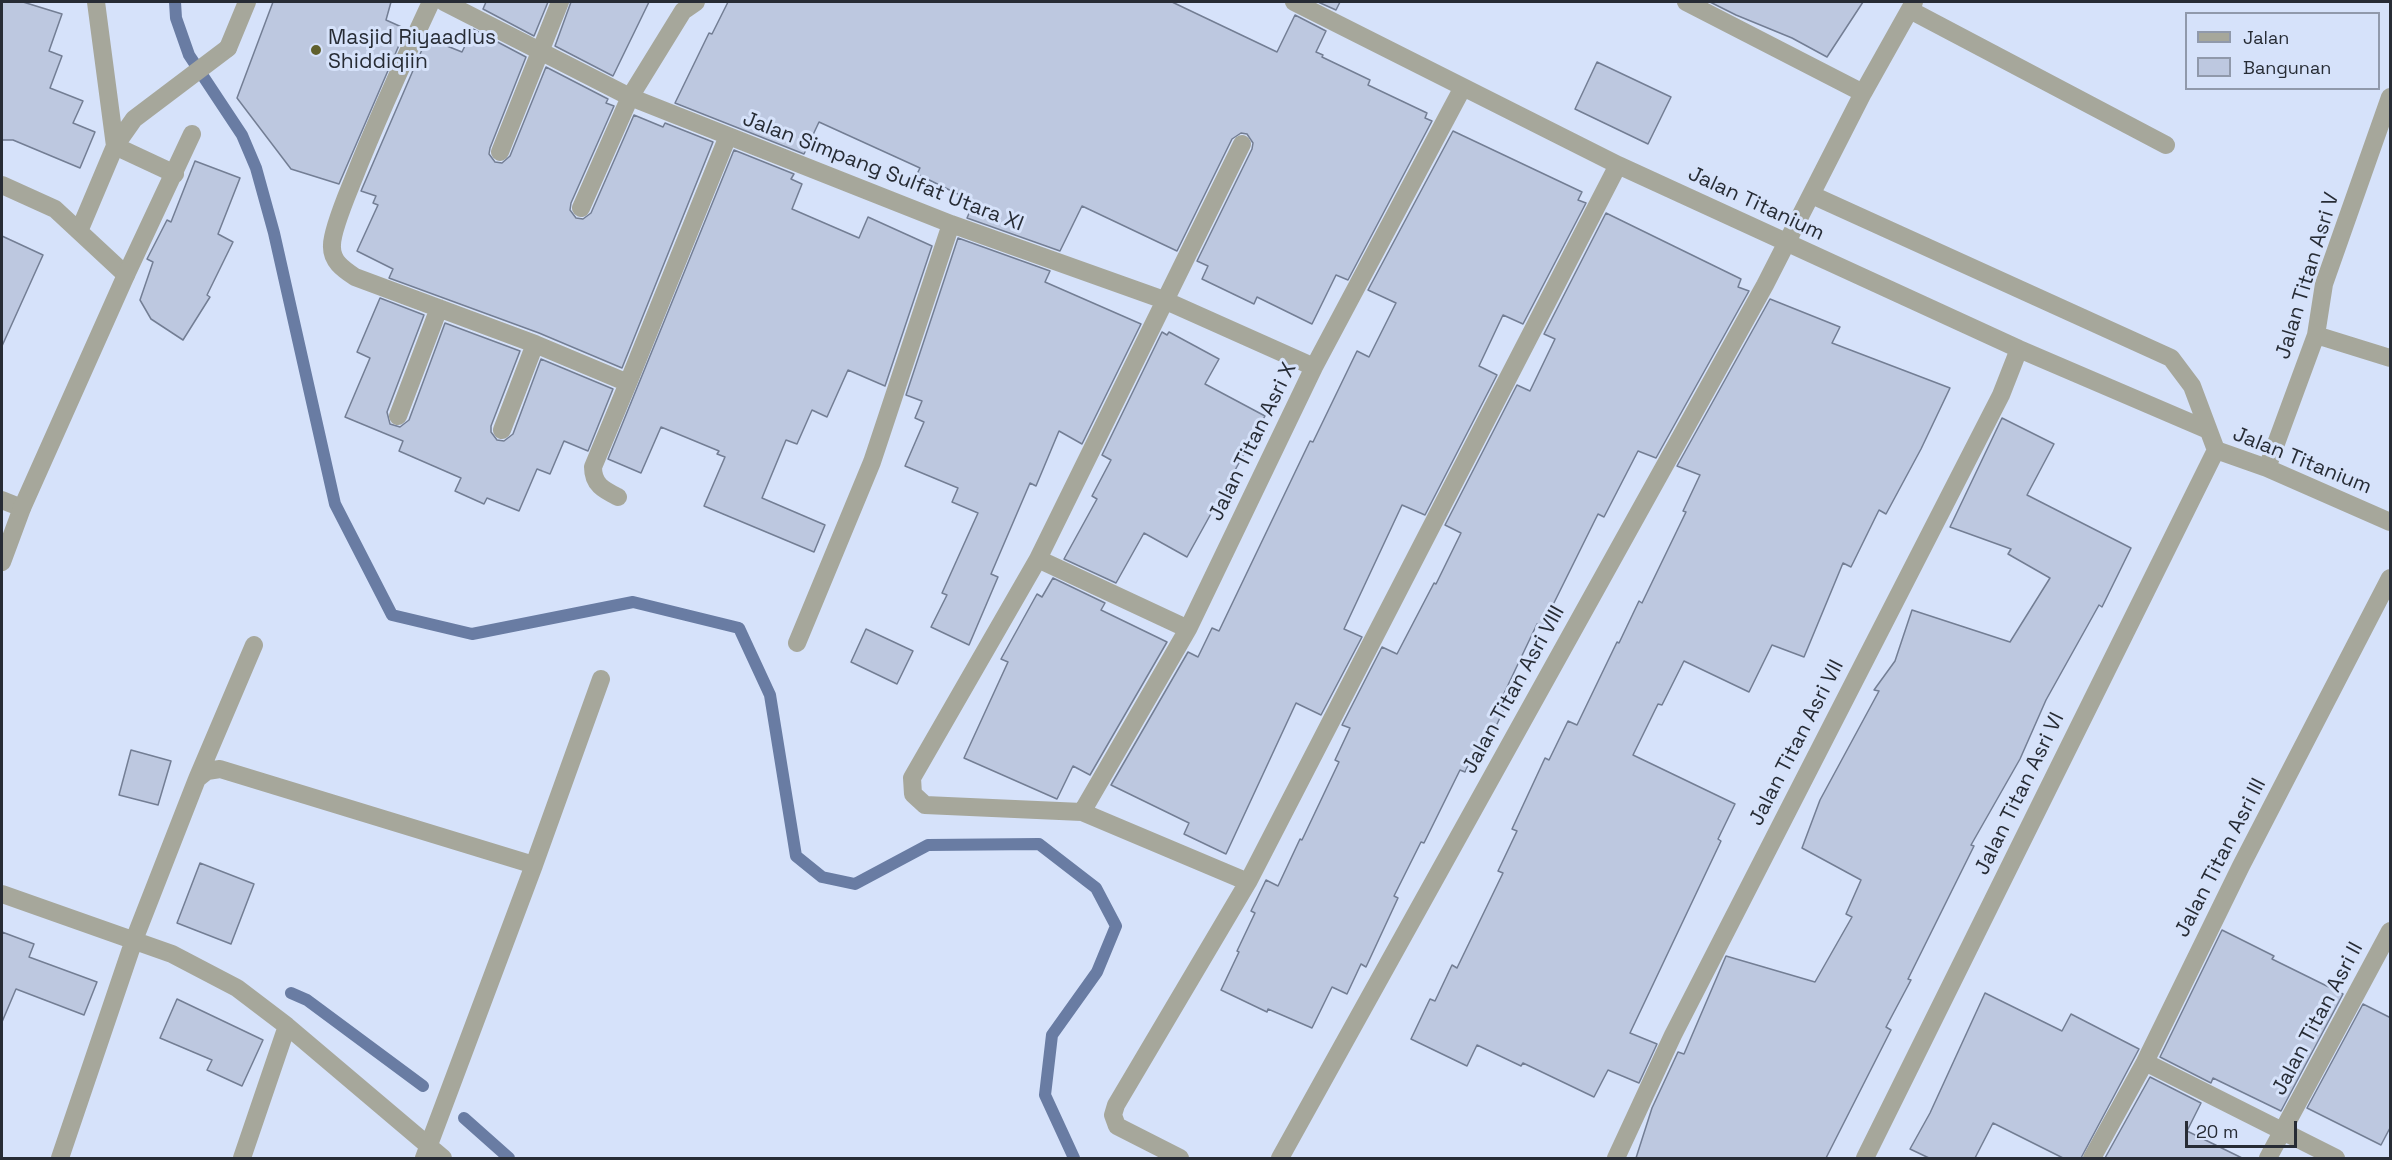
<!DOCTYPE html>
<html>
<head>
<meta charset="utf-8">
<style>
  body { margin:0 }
  #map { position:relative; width:2392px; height:1160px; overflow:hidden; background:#d6e2fa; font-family:"Space Grotesk",sans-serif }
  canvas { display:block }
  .frame { position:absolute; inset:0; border:3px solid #272c35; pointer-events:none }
  .legend { position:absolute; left:2185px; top:12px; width:195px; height:78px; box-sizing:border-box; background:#d6e2fa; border:2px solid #9099ab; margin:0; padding:8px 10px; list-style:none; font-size:18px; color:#272c35 }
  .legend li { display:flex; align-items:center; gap:12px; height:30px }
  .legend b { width:30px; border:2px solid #9099ab }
  .scale { position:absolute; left:2185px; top:1121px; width:112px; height:27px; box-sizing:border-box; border:3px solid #272c35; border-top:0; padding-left:8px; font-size:18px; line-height:21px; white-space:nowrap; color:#272c35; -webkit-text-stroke:4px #d6e2fa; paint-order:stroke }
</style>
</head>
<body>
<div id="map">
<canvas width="2392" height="1160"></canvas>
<div class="frame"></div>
<ul class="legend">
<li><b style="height:8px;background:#a6a79b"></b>Jalan</li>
<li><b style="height:16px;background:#bdc8e0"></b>Bangunan</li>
</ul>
<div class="scale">20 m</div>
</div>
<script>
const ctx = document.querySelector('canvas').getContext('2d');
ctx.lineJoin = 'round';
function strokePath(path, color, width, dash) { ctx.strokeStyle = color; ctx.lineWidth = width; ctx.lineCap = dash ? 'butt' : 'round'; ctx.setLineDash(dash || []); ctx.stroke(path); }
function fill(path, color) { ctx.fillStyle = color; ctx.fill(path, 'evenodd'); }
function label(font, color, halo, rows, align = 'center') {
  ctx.font = font + ' "Space Grotesk",sans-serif'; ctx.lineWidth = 6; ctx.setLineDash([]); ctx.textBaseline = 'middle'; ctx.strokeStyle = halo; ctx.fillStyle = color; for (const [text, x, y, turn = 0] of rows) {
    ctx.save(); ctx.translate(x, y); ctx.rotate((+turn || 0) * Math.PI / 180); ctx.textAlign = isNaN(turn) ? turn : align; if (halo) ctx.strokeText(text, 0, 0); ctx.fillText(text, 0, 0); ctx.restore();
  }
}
strokePath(new Path2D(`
  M175 2 176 18 189 55 242 135 256 168 274 233 335 504 392 615 472 634 633 602 739 628 770 695 796 856 822 877 855 884 928 845 1039 844 1096 888 1116 926 1097 972 1052 1035 1045 1095 1074 1158
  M291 993 307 1000 423 1086
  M464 1118 509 1158`), '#697ca3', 12);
const building = new Path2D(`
  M2 2H23L62 14 49 51 62 56 50 88 83 101 73 123 95 132 80 168 13 140H2Z
  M273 2H391L386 20 406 29 339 184 291 169 237 98Z
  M486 2H548L534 36 483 9Z
  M571 2H649L613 76 555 46Z
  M728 2H1172L1277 52 1295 15 1326 31 1316 52 1323 55 1322 57 1370 80 1368 85 1427 113 1425 118 1432 121 1348 280 1336 275 1312 324 1257 297 1254 304 1202 279 1208 266 1197 261 1252 149 1253 143 1247 134 1241 133 1232 139 1177 251 1082 206 1060 251 967 218 974 202 917 174 920 168 819 122 804 154 675 103 709 33 712 34Z
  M1318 2H1340L1336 10Z
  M1710 2H1863L1827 57 1792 38 1736 15Z
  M473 29 526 57 490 148 489 154 495 162 502 163 510 156 546 67 608 99 606 103 614 106 571 203 570 210 576 218 583 219 591 213 634 115 663 127 665 123 713 142 622 368 539 333 389 278 393 269 357 251 378 205 373 203 376 196 361 191 427 38 462 52Z
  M1597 62 1671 97 1648 144 1575 109Z
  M1453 131 1582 192 1578 200 1586 203 1523 324 1503 315 1479 366 1497 375 1425 515 1402 505 1344 629 1362 637 1321 715 1296 703 1226 854 1184 834 1189 823 1111 785 1188 652 1198 657 1212 628 1219 631 1310 441 1313 442 1357 351 1369 357 1396 303 1368 290Z
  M734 150 794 174 791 179 802 184 792 209 859 238 868 217 932 246 885 386 848 370 827 417 812 410 797 444 786 440 762 498 825 525 814 552 704 506 725 457 717 454 719 451 661 427 641 473 608 459Z
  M195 161 240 178 218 234 233 242 207 295 210 297 183 340 151 319 140 300 153 262 147 259 167 220 171 222Z
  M1606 213 1741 279 1738 287 1749 291 1656 458 1638 451 1604 517 1598 514 1542 627 1537 624 1499 704 1505 707 1483 754 1475 750 1465 772 1460 770 1424 843 1421 842 1394 896 1398 898 1366 967 1361 964 1347 994 1332 987 1312 1028 1268 1009 1267 1012 1221 990 1239 952 1237 951 1255 913 1251 911 1266 880 1278 886 1300 839 1302 840 1339 762 1335 760 1350 728 1342 725 1382 647 1397 654 1434 583 1436 584 1461 533 1445 525 1517 385 1530 391 1555 339 1544 334Z
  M2 236 43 255 2 346Z
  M958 238 1050 271 1045 282 1141 324 1082 444 1059 431 1036 486 1030 483 991 574 998 577 969 645 931 627 947 595 942 593 978 513 952 502 958 488 905 466 924 422 915 418 922 401 906 395Z
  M380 298 424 315 387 412 390 424 400 427 409 420 445 323 520 351 491 426V432L497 440 504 441 513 434 541 359 613 389 588 451 564 441 550 474 537 469 519 511 487 498 484 504 455 491 461 478 399 451 403 441 345 417 370 358 357 352Z
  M1770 299 1840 327 1832 343 1950 388 1921 449 1886 514 1879 510 1851 567 1843 563 1804 657 1772 645 1749 692 1684 661 1662 705 1658 704 1633 755 1735 804 1718 839 1721 841 1630 1033 1657 1044 1639 1083 1608 1070 1594 1097 1523 1063 1521 1066 1477 1045 1467 1066 1411 1039 1430 999 1435 1001 1452 965 1457 968 1503 873 1498 871 1517 831 1512 829 1545 758 1549 760 1568 721 1577 725 1617 642 1619 643 1639 601 1642 603 1686 512 1683 511 1700 475 1677 466Z
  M1162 332 1167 335 1169 332 1219 359 1205 384 1265 416 1187 557 1144 533 1116 583 1064 559 1097 499 1092 496 1111 460 1102 455Z
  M2002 418 2054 444 2027 495 2131 548 2102 607 2099 605 2046 700 2020 759 1971 845 1974 846 1908 979 1911 980 1886 1027 1891 1030 1826 1158H1636L1652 1108 1678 1052 1684 1054 1726 956 1815 982 1852 917 1846 914 1861 880 1802 848 1820 800 1879 691 1874 690 1895 661 1912 610 2010 642 2050 578 2008 554 2011 549 1950 527Z
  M1053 578 1105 603 1101 610 1167 642 1090 775 1073 766 1057 799 964 758 1008 662 1001 659 1037 594 1042 597Z
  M866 629 913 651 897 684 851 662Z
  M131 750 171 761 158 805 119 795Z
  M200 863 254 884 231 944 177 923Z
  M2222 930 2274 956 2272 959 2343 994 2281 1111 2213 1078 2211 1083 2160 1057Z
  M2 932 34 944 29 957 97 982 84 1015 16 989 2 1022Z
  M1985 993 2062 1031 2071 1014 2139 1049 2081 1158H2063L1993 1123 1975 1158H1929L1910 1149 1930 1113Z
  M177 999 263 1040 242 1086 207 1070 212 1060 160 1038Z
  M2363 1004 2391 1018V1126L2381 1145 2307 1108Z
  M2150 1077 2201 1103 2187 1131 2242 1158H2105Z`);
fill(building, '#bdc8e0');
strokePath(building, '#737e94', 1.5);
strokePath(new Path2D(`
  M96 2 115 146
  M431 2C404 60 377 119 353 180 347 195 332 230 332 245 331 261 343 269 355 277L535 344 628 383 593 467C593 485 604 490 618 497
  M444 2 630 97 951 224 1164 300 1314 367
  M1294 2 1618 165 2019 349 2208 430
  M1686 2 1863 93
  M1910 10 2166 145
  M1242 144 1038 559 912 778 913 794 925 805 1082 812 1248 882
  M115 146 175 174
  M500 152 560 2
  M2 185 55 209 126 275
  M1812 195 2171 358 2192 386 2216 450 2267 468 2390 522
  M581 208 630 97 683 11 696 2
  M80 229 115 146 134 119 228 48
  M2316 335 2390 358
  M628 383 728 136
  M398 416 439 308
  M502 430 535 344
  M2267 468 2316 335 2324 284 2390 97
  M2 500 22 508
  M1038 559 1188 629
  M797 643 872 462 951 224
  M197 779 254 645
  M1082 812 1188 629 1314 367 1462 89
  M534 865 601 679
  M2 894 172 954 237 988 287 1026 443 1158
  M2145 1062 2336 1158
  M60 1158 134 940 197 779 207 771 220 769 534 865 424 1158
  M242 1158 287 1026
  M1180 1158 1117 1126 1113 1115 1116 1105 1248 882 1618 165
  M1280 1158 1765 285 1863 93 1914 2
  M1616 1158 1673 1035 2001 395 2019 349
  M1865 1158 2216 450
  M2092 1158 2145 1062 2241 866 2390 578
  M2268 1158 2390 931`), '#a6a79b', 18);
strokePath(new Path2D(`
  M228 48 247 2
  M2 562 22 508 126 275 192 134`), '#a6a79b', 18);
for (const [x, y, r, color] of [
  [316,50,6,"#60602d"]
]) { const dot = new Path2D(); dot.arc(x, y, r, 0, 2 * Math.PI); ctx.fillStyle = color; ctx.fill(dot); strokePath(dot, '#d6e2fa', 2); }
label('21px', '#272c35', '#d6e2fa', [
  ["Masjid Riyaadlus",328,38],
  ["Shiddiqiin",328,62]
], 'left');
label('21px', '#272c35', '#d6e2fa', [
  ["Jalan Simpang Sulfat Utara XI",883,172,21],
  ["Jalan Titanium",1756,204,25],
  ["Jalan Titan Asri V",2308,276,-73],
  ["Jalan Titan Asri X",1253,442,-64],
  ["Jalan Titanium",2302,461,22],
  ["Jalan Titan Asri VIII",1514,690,-61],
  ["Jalan Titan Asri VII",1797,743,-63],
  ["Jalan Titan Asri VI",2020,794,-64],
  ["Jalan Titan Asri III",2221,858,-63],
  ["Jalan Titan Asri II",2318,1019,-62]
]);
</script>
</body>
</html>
